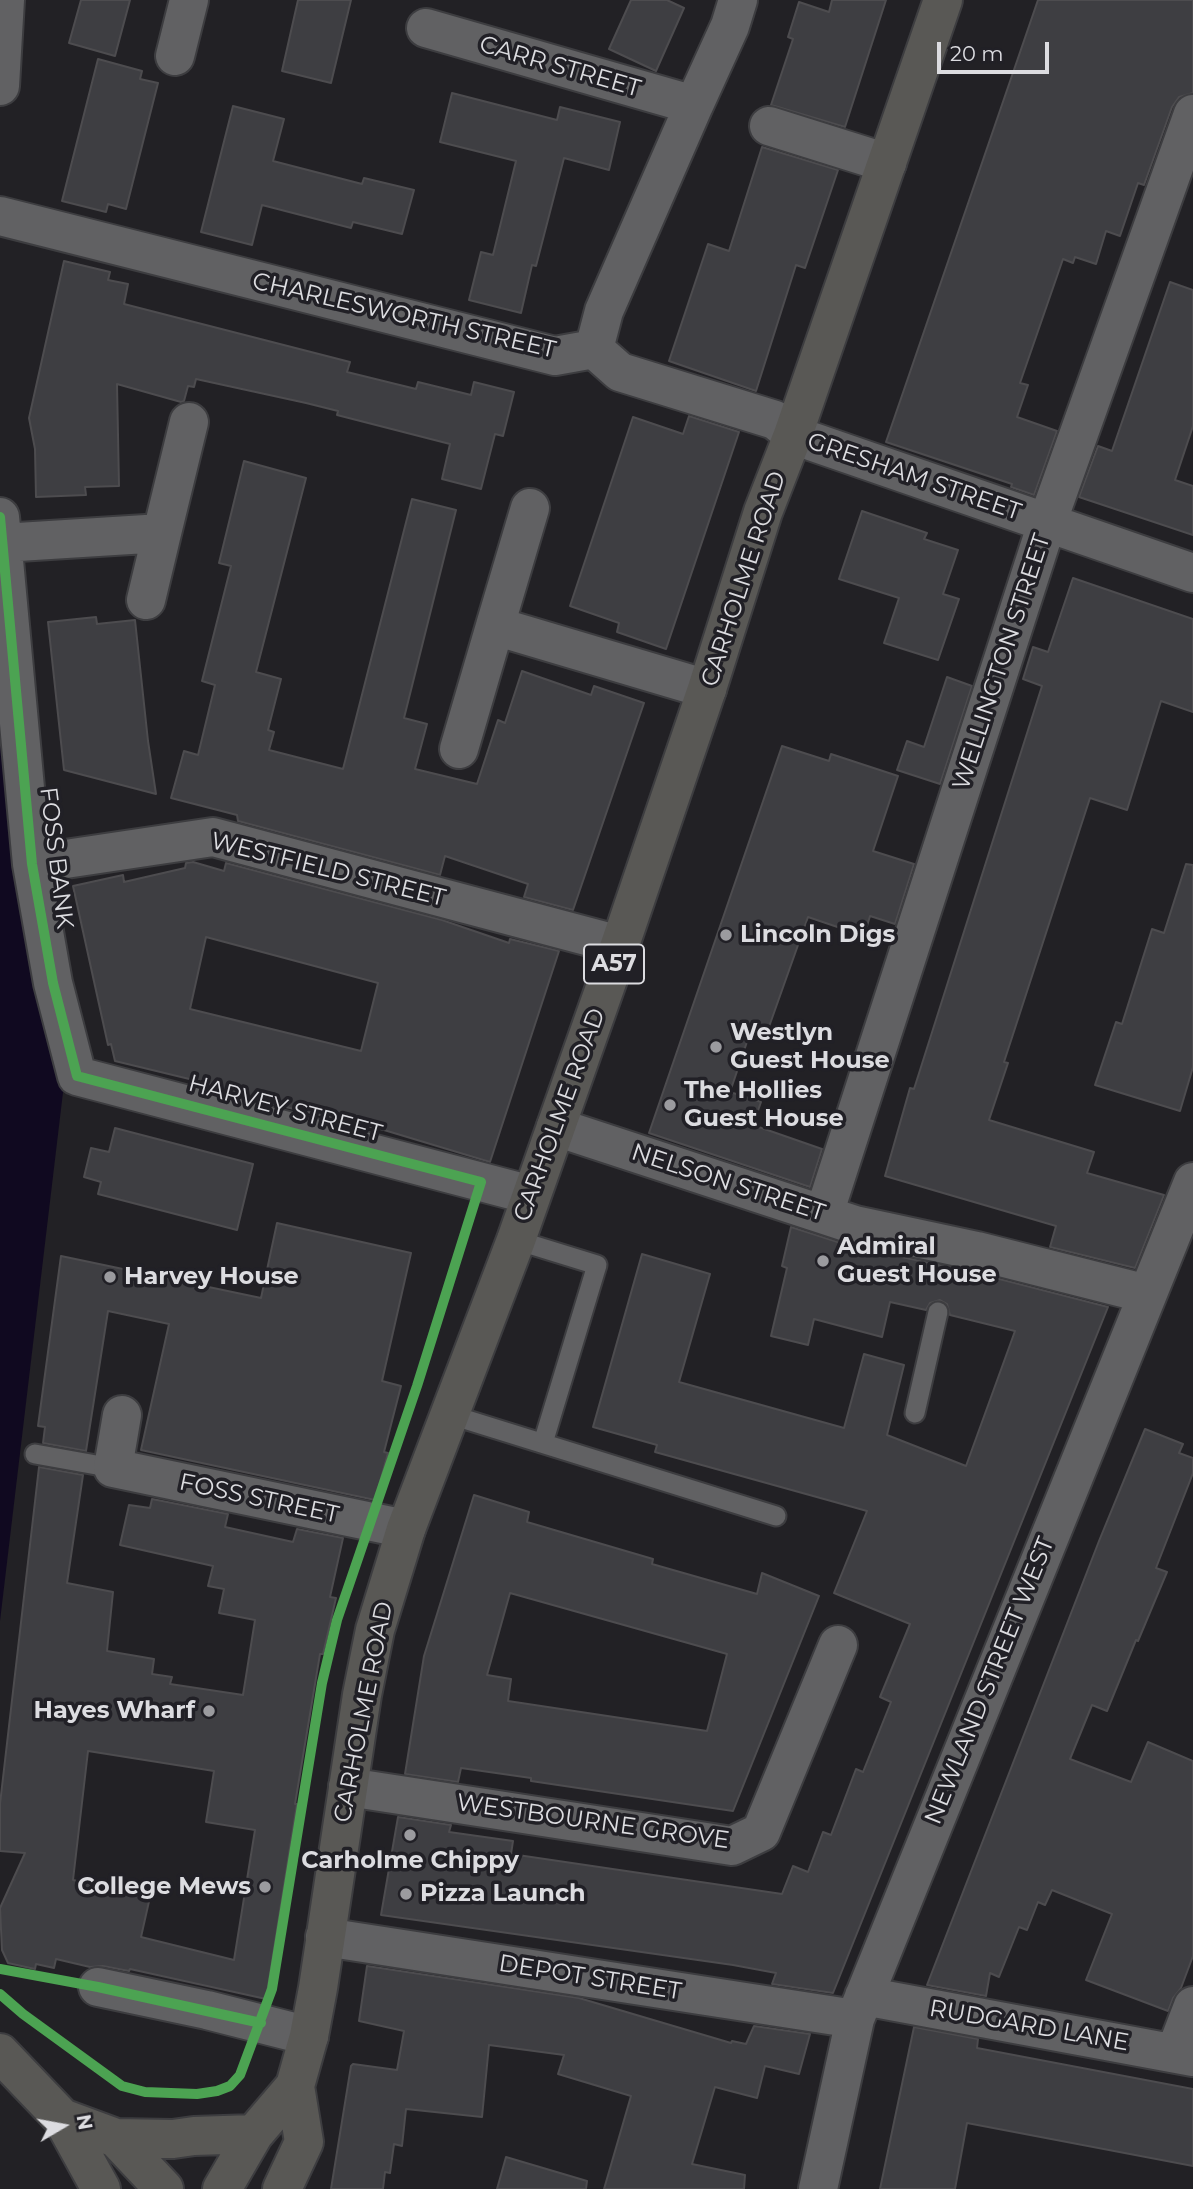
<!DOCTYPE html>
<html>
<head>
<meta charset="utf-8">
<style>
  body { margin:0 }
  #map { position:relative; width:1193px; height:2189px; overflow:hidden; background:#222125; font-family:Montserrat,sans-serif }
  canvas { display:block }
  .north { position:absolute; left:28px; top:2091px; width:70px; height:70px; -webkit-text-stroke:5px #212026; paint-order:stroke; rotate:80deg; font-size:19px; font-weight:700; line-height:28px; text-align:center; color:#dcdce0 }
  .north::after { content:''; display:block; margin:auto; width:24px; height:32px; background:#dcdce0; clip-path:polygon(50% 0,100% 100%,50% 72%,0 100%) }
  .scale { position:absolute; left:937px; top:42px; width:112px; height:32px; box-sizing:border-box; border:4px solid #dcdce0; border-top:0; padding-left:9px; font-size:21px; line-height:24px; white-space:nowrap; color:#dcdce0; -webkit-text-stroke:5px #212026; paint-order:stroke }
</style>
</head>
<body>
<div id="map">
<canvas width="1193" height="2189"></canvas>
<div class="north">N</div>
<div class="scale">20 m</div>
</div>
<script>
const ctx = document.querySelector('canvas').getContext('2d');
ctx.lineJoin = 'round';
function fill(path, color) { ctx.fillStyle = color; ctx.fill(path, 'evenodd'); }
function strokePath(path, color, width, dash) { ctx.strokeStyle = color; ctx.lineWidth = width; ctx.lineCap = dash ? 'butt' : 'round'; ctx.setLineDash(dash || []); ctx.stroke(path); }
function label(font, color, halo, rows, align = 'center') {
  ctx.font = font + ' Montserrat,sans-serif'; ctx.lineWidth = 7; ctx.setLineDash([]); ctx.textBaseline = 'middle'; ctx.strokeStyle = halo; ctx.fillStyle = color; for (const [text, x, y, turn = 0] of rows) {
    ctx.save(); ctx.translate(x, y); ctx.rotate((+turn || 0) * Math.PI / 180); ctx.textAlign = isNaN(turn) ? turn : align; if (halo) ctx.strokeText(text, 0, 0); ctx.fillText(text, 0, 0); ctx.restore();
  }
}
fill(new Path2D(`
  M0 643 64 1084 0 1621Z`), '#100920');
const building = new Path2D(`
  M81 0H130L115 56 69 43Z
  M298 0H351L331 83 282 71Z
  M631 0H667L684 8 656 71 609 49Z
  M832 0H886L845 127 771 105 793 39 788 37 799 2 829 12Z
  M1038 0H1193V93L1179 97 1172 107 1144 185 1138 183 1120 236 1106 231 1096 264 1075 257 1073 263 1063 259 1020 383 1028 385 1017 417 1057 431 1034 495 1011 487 1012 484 886 442Z
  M98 59 142 71 140 79 158 83 126 209 108 204 106 212 62 201Z
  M452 93 557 120 560 107 620 122 609 170 564 158 536 266 532 265 521 313 469 300 481 252 493 255 516 161 440 142Z
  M233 106 284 119 273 161 362 184 364 178 414 190 402 234 353 222 351 228 262 205 252 245 201 232Z
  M762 147 838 170 805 268 796 265 756 391 669 361 708 244 729 251Z
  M64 261 110 272 108 280 128 284 124 304 350 362 347 372 416 389 418 382 471 395 474 382 514 392 503 436 495 434 481 489 442 479 450 444 337 415 338 411 306 403 196 379 194 387 188 386 184 401 181 402 117 384 119 486 85 487 86 495 36 497 35 449 29 418Z
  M1170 282 1193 290V426L1175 480 1193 486V535L1079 497 1098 446 1112 451Z
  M689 416 739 432 666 649 617 632 619 623 570 606 633 417 683 434Z
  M244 461 306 478 256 672 281 679 268 730 274 732 269 750 343 769 412 499 456 510 404 718 427 724 415 769 477 784 498 720 505 723 522 671 591 695 594 686 644 703 573 910 524 897 528 884 445 856 440 875 238 821 237 815 171 798 184 751 198 755 215 685 202 681 231 566 219 563Z
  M862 511 927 533 924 539 958 550 943 594 959 599 938 660 884 643 899 598 839 579Z
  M1073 578 1193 619V712L1161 701 1127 810 1090 798 1004 1062 1008 1063 989 1120 1094 1152 1087 1173 1164 1195 1135 1268 1050 1247 1056 1226 885 1176 910 1088 914 1089 1042 686 1023 679 1033 647 1048 652Z
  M96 617 97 624 135 620 148 741 156 794 64 770 48 622Z
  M947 677 972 686 940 784 897 770 907 741 924 747Z
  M782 746 829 761 831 754 898 776 873 851 914 864 895 924 870 916 864 936 808 917 765 1038 750 1033 730 1092 761 1102 753 1125 822 1149 810 1187 649 1133Z
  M193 862 224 871 226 863 442 920 509 943 510 939 559 951 490 1162 384 1130 243 1097 209 1088 210 1084 115 1061 111 1044 108 1045 73 886 123 875 124 882 185 868 186 863ZM206 937 378 983 361 1051 190 1009Z
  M1186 864 1193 865V1067L1180 1111 1095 1085 1116 1022 1122 1024 1152 929 1164 933Z
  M115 1128 253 1164 237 1230 98 1194 101 1182 84 1177 91 1148 109 1152Z
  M277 1223 411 1253 382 1381 401 1386 384 1452 388 1453 375 1500 141 1450 169 1324 108 1311 86 1451 43 1443 45 1427 38 1426 61 1256 261 1298Z
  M791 1227 850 1246 972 1272 1108 1307 833 1993 772 1984 776 1973 733 1965 381 1915 398 1817 451 1825 449 1832 513 1841 511 1854 782 1894 793 1866 808 1872 823 1832 831 1835 856 1769 863 1772 891 1702 880 1697 910 1624 834 1593 867 1511 655 1452 657 1445 593 1427 642 1254 710 1274 679 1382 844 1428 864 1354 904 1365 887 1435 966 1466 1015 1331 950 1315 947 1304 940 1300 930 1303 926 1310 890 1302 882 1337 814 1319 808 1345 771 1336 787 1268 782 1266Z
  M1145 1429 1183 1444 1179 1453 1193 1458V1473L1156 1568 1167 1572 1138 1641 1136 1640 1107 1711 1092 1705 1070 1759 1131 1782 1148 1742 1193 1761V1956L1181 1988 1173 1998 1168 2011 1086 1980 1112 1914 1052 1890 1045 1905 1038 1902 1027 1930 1019 1927 999 1977 990 1973 986 1996 927 1985 1099 1541Z
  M39 1467 83 1475 67 1583 113 1592 107 1651 154 1659 152 1674 172 1677 170 1684 243 1695 255 1620 219 1613 224 1589 208 1586 213 1566 120 1545 129 1505 150 1508 152 1499 228 1514 225 1527 293 1542 297 1529 343 1538 330 1597 336 1598 323 1654H320L295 1804H297L266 1999 130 1969 129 1971 103 1966 90 1967 56 1959 54 1968 36 1964 35 1969 8 1963 2 1950 0 1908 25 1853 0 1851V1804ZM88 1751 214 1771 206 1822 255 1830 234 1960 141 1937 150 1897 73 1880Z
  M474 1495 529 1512 527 1522 653 1559 652 1564 757 1594 762 1573 819 1596 733 1811 531 1781V1778L461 1768 458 1782 405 1774 424 1656ZM510 1593 727 1654 707 1731 508 1701 511 1679 487 1675Z
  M367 1966 579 1998 731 2043 732 2041 746 2044 754 2026 810 2034 799 2074 765 2066 757 2098 715 2087 692 2164 745 2175 744 2189H604L631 2096 558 2074 564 2055 489 2045 482 2117 406 2109 402 2146 394 2144 390 2173 385 2172 383 2189H331L351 2066 353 2064 397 2070 404 2031 359 2021Z
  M914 2027 978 2039 977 2048 1193 2089V2166L967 2123 955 2189H880Z
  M506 2157 587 2181 586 2189H497Z`);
fill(building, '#3e3e42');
strokePath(building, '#4d4c4f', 2);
const lane = new Path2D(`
  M516 1240 597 1265 543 1443
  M915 1413 938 1312
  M448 1414 776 1516
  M35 1454 113 1468`);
const street = new Path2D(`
  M426 28 694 105 730 26 738 0
  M175 56 189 0
  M0 86 5 0
  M769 126 887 163
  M0 216 555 356 594 349
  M594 349 620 372 775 420 793 435 1193 573
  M594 349 604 311 694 105
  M530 508 495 626 707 689
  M0 517 32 864 53 983 77 1076 531 1195
  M2 543 162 533 189 422
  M146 600 162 533
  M459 749 495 626
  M32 864 213 837 620 945
  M556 1127 855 1225 977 1251 1147 1294
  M824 1214 1047 523 1193 114
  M122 1415 113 1468 406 1529
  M348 1787 732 1846 761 1832 838 1645
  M325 1937 855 2019
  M98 1987 207 2010 309 2036
  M864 1996 1193 2057
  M1175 2053 1193 2006
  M818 2189 855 2019 1193 1182`);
const primary = new Path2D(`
  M0 2053 62 2118 101 2189
  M62 2118 116 2138 173 2139 194 2136 254 2134
  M116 2138 164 2189
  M222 2189 254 2134 295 2086 309 2036 318 1988 362 1695 375 1630 406 1529 516 1240 620 945 707 689 763 512 793 435 943 0
  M282 2189 304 2142 295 2086`);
strokePath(lane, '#3d3d40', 23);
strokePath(street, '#3d3d40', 42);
strokePath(primary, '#3d3d40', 42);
strokePath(lane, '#616163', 19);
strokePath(street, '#616163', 38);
strokePath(primary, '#595855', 38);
strokePath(new Path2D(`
  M0 517 32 864 53 983 77 1076 481 1182 417 1386 337 1620 322 1683 272 1989 240 2075 230 2086 217 2091 197 2094 145 2092 122 2086 23 2014 0 1994
  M0 1969 98 1987 261 2023`), '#4ca352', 10);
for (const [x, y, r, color] of [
  [726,935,7,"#9b9b9f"],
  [716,1047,7,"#9b9b9f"],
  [670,1105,7,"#9b9b9f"],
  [823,1261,7,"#9b9b9f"],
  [110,1277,7,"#9b9b9f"],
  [209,1711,7,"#9b9b9f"],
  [410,1835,7,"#9b9b9f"],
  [265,1887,7,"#9b9b9f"],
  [406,1894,7,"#9b9b9f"]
]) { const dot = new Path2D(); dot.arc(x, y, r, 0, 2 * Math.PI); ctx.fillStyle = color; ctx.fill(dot); strokePath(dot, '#212026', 2.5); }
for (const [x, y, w] of [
  [614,964,60]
]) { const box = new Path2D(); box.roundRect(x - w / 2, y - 19.5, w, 39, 5); ctx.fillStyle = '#212026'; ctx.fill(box); strokePath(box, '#dcdce0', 2); }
label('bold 23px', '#dcdce0', null, [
  ["A57",614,964]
]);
label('24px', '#dcdce0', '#212026', [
  ["CARR STREET",560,67,16],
  ["CHARLESWORTH STREET",404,316,13],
  ["GRESHAM STREET",914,477,19],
  ["CARHOLME ROAD",744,579,-72],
  ["WELLINGTON STREET",1002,662,-72],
  ["FOSS BANK",56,858,83],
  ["WESTFIELD STREET",328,870,14],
  ["HARVEY STREET",285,1109,15],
  ["CARHOLME ROAD",560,1115,-70],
  ["NELSON STREET",728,1183,18],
  ["FOSS STREET",259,1499,12],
  ["NEWLAND STREET WEST",990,1681,-68],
  ["CARHOLME ROAD",364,1712,-79],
  ["WESTBOURNE GROVE",593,1822,8],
  ["DEPOT STREET",590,1978,9],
  ["RUDGARD LANE",1029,2026,10]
]);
label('bold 24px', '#dcdce0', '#212026', [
  ["Lincoln Digs",740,935],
  ["Westlyn",730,1033],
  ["Guest House",730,1061],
  ["The Hollies",684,1091],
  ["Guest House",684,1119],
  ["Admiral",837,1247],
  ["Guest House",837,1275],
  ["Harvey House",124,1277],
  ["Hayes Wharf",195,1711,"right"],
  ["Carholme Chippy",410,1861,"center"],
  ["College Mews",251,1887,"right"],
  ["Pizza Launch",420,1894]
], 'left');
</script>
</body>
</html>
